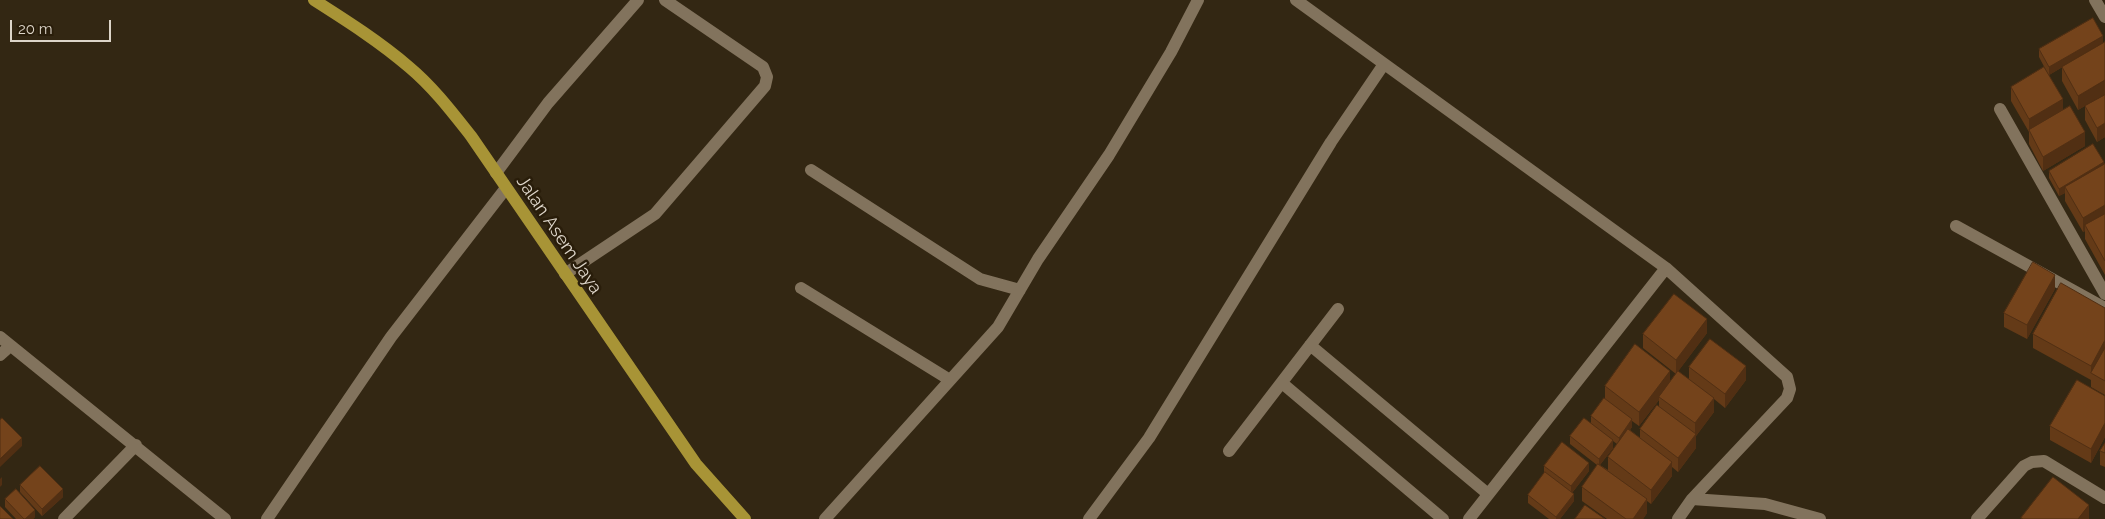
<!DOCTYPE html>
<html>
<head>
<meta charset="utf-8">
<style>
  body { margin:0 }
  #map { position:relative; width:2105px; height:519px; overflow:hidden; background:#332713; font-family:Raleway,sans-serif }
  canvas { display:block }
  .scale { position:absolute; left:10px; top:20px; width:101px; height:22px; box-sizing:border-box; border:2px solid #ddd5c9; border-top:0; padding-left:6px; font-size:15px; line-height:18px; white-space:nowrap; color:#ddd5c9; -webkit-text-stroke:4px #291d0a; paint-order:stroke }
</style>
</head>
<body>
<div id="map">
<canvas width="2105" height="519"></canvas>
<div class="scale">20 m</div>
</div>
<script>
const ctx = document.querySelector('canvas').getContext('2d');
ctx.lineJoin = 'round';
function strokePath(path, color, width, dash) { ctx.strokeStyle = color; ctx.lineWidth = width; ctx.lineCap = dash ? 'butt' : 'round'; ctx.setLineDash(dash || []); ctx.stroke(path); }
function fill(path, color) { ctx.fillStyle = color; ctx.fill(path, 'evenodd'); }
function label(font, color, halo, rows, align = 'center') {
  ctx.font = font + ' Raleway,sans-serif'; ctx.lineWidth = 5; ctx.setLineDash([]); ctx.textBaseline = 'middle'; ctx.strokeStyle = halo; ctx.fillStyle = color; for (const [text, x, y, turn = 0] of rows) {
    ctx.save(); ctx.translate(x, y); ctx.rotate((+turn || 0) * Math.PI / 180); ctx.textAlign = isNaN(turn) ? turn : align; if (halo) ctx.strokeText(text, 0, 0); ctx.fillText(text, 0, 0); ctx.restore();
  }
}
strokePath(new Path2D(`
  M1296 0 1666 268 1787 377 1790 389 1787 398 1692 499 1678 519
  M2095 0 2105 17
  M2000 109 2105 294
  M811 170 980 279 1020 290
  M496 173 548 103 638 0
  M1956 226 2105 308
  M565 274 655 214 765 86 767 77 763 67 665 0
  M801 288 950 380
  M0 337 225 519
  M1310 345 1488 494
  M0 355 10 346
  M1282 383 1443 519
  M1229 451 1338 309
  M1692 499 1765 504 1820 519
  M64 519 136 445
  M267 519 391 337 506 188
  M825 519 998 327 1038 259 1109 155 1171 52 1198 0
  M1089 519 1149 438 1331 142 1384 64
  M1469 519 1666 268
  M1977 519 2024 466 2032 462 2044 461 2105 498`), '#82735d', 12);
strokePath(new Path2D(`
  M314 0C347 21 380 42 409 67 433 87 452 112 471 136L696 464 745 519`), '#a89436', 12);
fill(new Path2D(`
  M2103 43 2049 75 2063 110 2085 146 2043 171 2029 144V132L2011 101V87L2048 74 2039 57V49Z
  M2062 67 2105 94 2078 110 2062 81Z
  M2105 95V137L2097 142 2085 120V106Z
  M2105 164V275L2085 239V231L2083 232 2065 201V193L2059 196 2049 178V171Z
  M2055 289 2027 339 2004 327V313Z
  M2105 308V395L2091 387V379V380L2033 348V334Z
  M1707 333 1676 374 1643 348V334Z
  M1689 367 1746 380 1725 408 1714 399V412L1696 436V448L1678 472 1672 467V476L1651 504 1647 501V513L1643 519H1607L1582 501V487L1597 465 1570 444V436L1591 423V416L1605 398V386L1670 382 1689 379ZM1659 400V407L1640 429V438L1630 430 1632 427V421L1639 426ZM1613 441 1617 444 1608 457V470L1600 465 1613 448Z
  M2105 396V437L2091 463 2050 440V426Z
  M2105 443V467L2100 465V451Z
  M1544 466 1589 471 1572 493 1574 501 1560 519H1549L1528 503V495L1544 473Z
  M20 485 63 497 42 516 20 492Z
  M5 499 35 517 33 519H16L5 507Z`), '#643a17');
fill(new Path2D(`
  M2103 36V43L2049 75V67Z
  M2105 80V94L2078 110V96Z
  M2063 99V113L2029 131V119Z
  M2105 123V137L2097 142V128Z
  M2085 132V146L2043 171V157Z
  M2104 162V170L2065 187V193L2059 196V189Z
  M2105 205V219L2085 225V231L2083 232V218Z
  M2055 275V289L2027 339V325Z
  M1707 319V333L1676 374V360Z
  M2105 340V354L2091 373V380V366Z
  M1746 366V380L1725 408V394Z
  M1670 371V385L1659 397V400L1639 426V412Z
  M1714 398V412L1696 436V448L1678 472V458L1695 436V423Z
  M1632 419V427L1619 445V438Z
  M2105 423V437L2091 463V449Z
  M22 438V446L0 467V459Z
  M1613 440V448L1599 466V459Z
  M1672 462V476L1651 504V490Z
  M1589 463V471L1571 494V486Z
  M2 477V485L0 487V479Z
  M63 489V497L42 516V509Z
  M1574 494V501L1560 519H1556V517Z
  M1647 499V513L1643 519H1633Z
  M2089 505V519H2078Z
  M35 510V517L33 519H25Z`), '#512f13');
const building = new Path2D(`
  M2093 18 2103 36 2049 67 2039 49Z
  M2105 42V80L2078 96 2062 67Z
  M2044 67 2063 99 2029 119 2011 87Z
  M2105 95V123L2097 128 2085 106Z
  M2070 106 2085 132 2043 157 2029 130Z
  M2093 144 2104 162 2059 189 2049 171Z
  M2105 164V205L2083 218 2065 187Z
  M2105 214V261L2085 225Z
  M2033 262 2055 275 2027 325 2004 313Z
  M2061 283 2105 308V340L2091 366 2033 334Z
  M1674 294 1707 319 1676 360 1643 334Z
  M1710 339 1746 366 1725 394 1689 367Z
  M1635 344 1670 371 1639 412 1605 386Z
  M2105 348V381L2091 373Z
  M1678 371 1714 398 1695 423 1659 397Z
  M2077 380 2105 396V423L2091 449 2050 426Z
  M1604 398 1632 419 1619 438 1591 416Z
  M1657 405 1696 434 1678 458 1640 429Z
  M2 418 22 438 0 459V420Z
  M1584 418 1613 440 1599 459 1570 436Z
  M1628 429 1672 462 1651 490 1608 457Z
  M1562 442 1589 463 1571 486 1544 466Z
  M2105 443V453L2100 451Z
  M1598 464 1647 499 1633 519H1626L1582 487Z
  M40 466 63 489 42 509 20 485Z
  M1545 472 1574 494 1556 517 1528 495Z
  M2053 477 2089 505 2078 519H2023L2021 518Z
  M16 489 35 510 25 519H24L5 499Z
  M1585 505 1605 519H1575Z
  M0 506 13 519H0Z`);
fill(building, '#74431b');
strokePath(building, '#512f13', 1);
label('18px', '#ddd5c9', '#291d0a', [
  ["Jalan Asem Jaya",559,235,56]
]);
</script>
</body>
</html>
